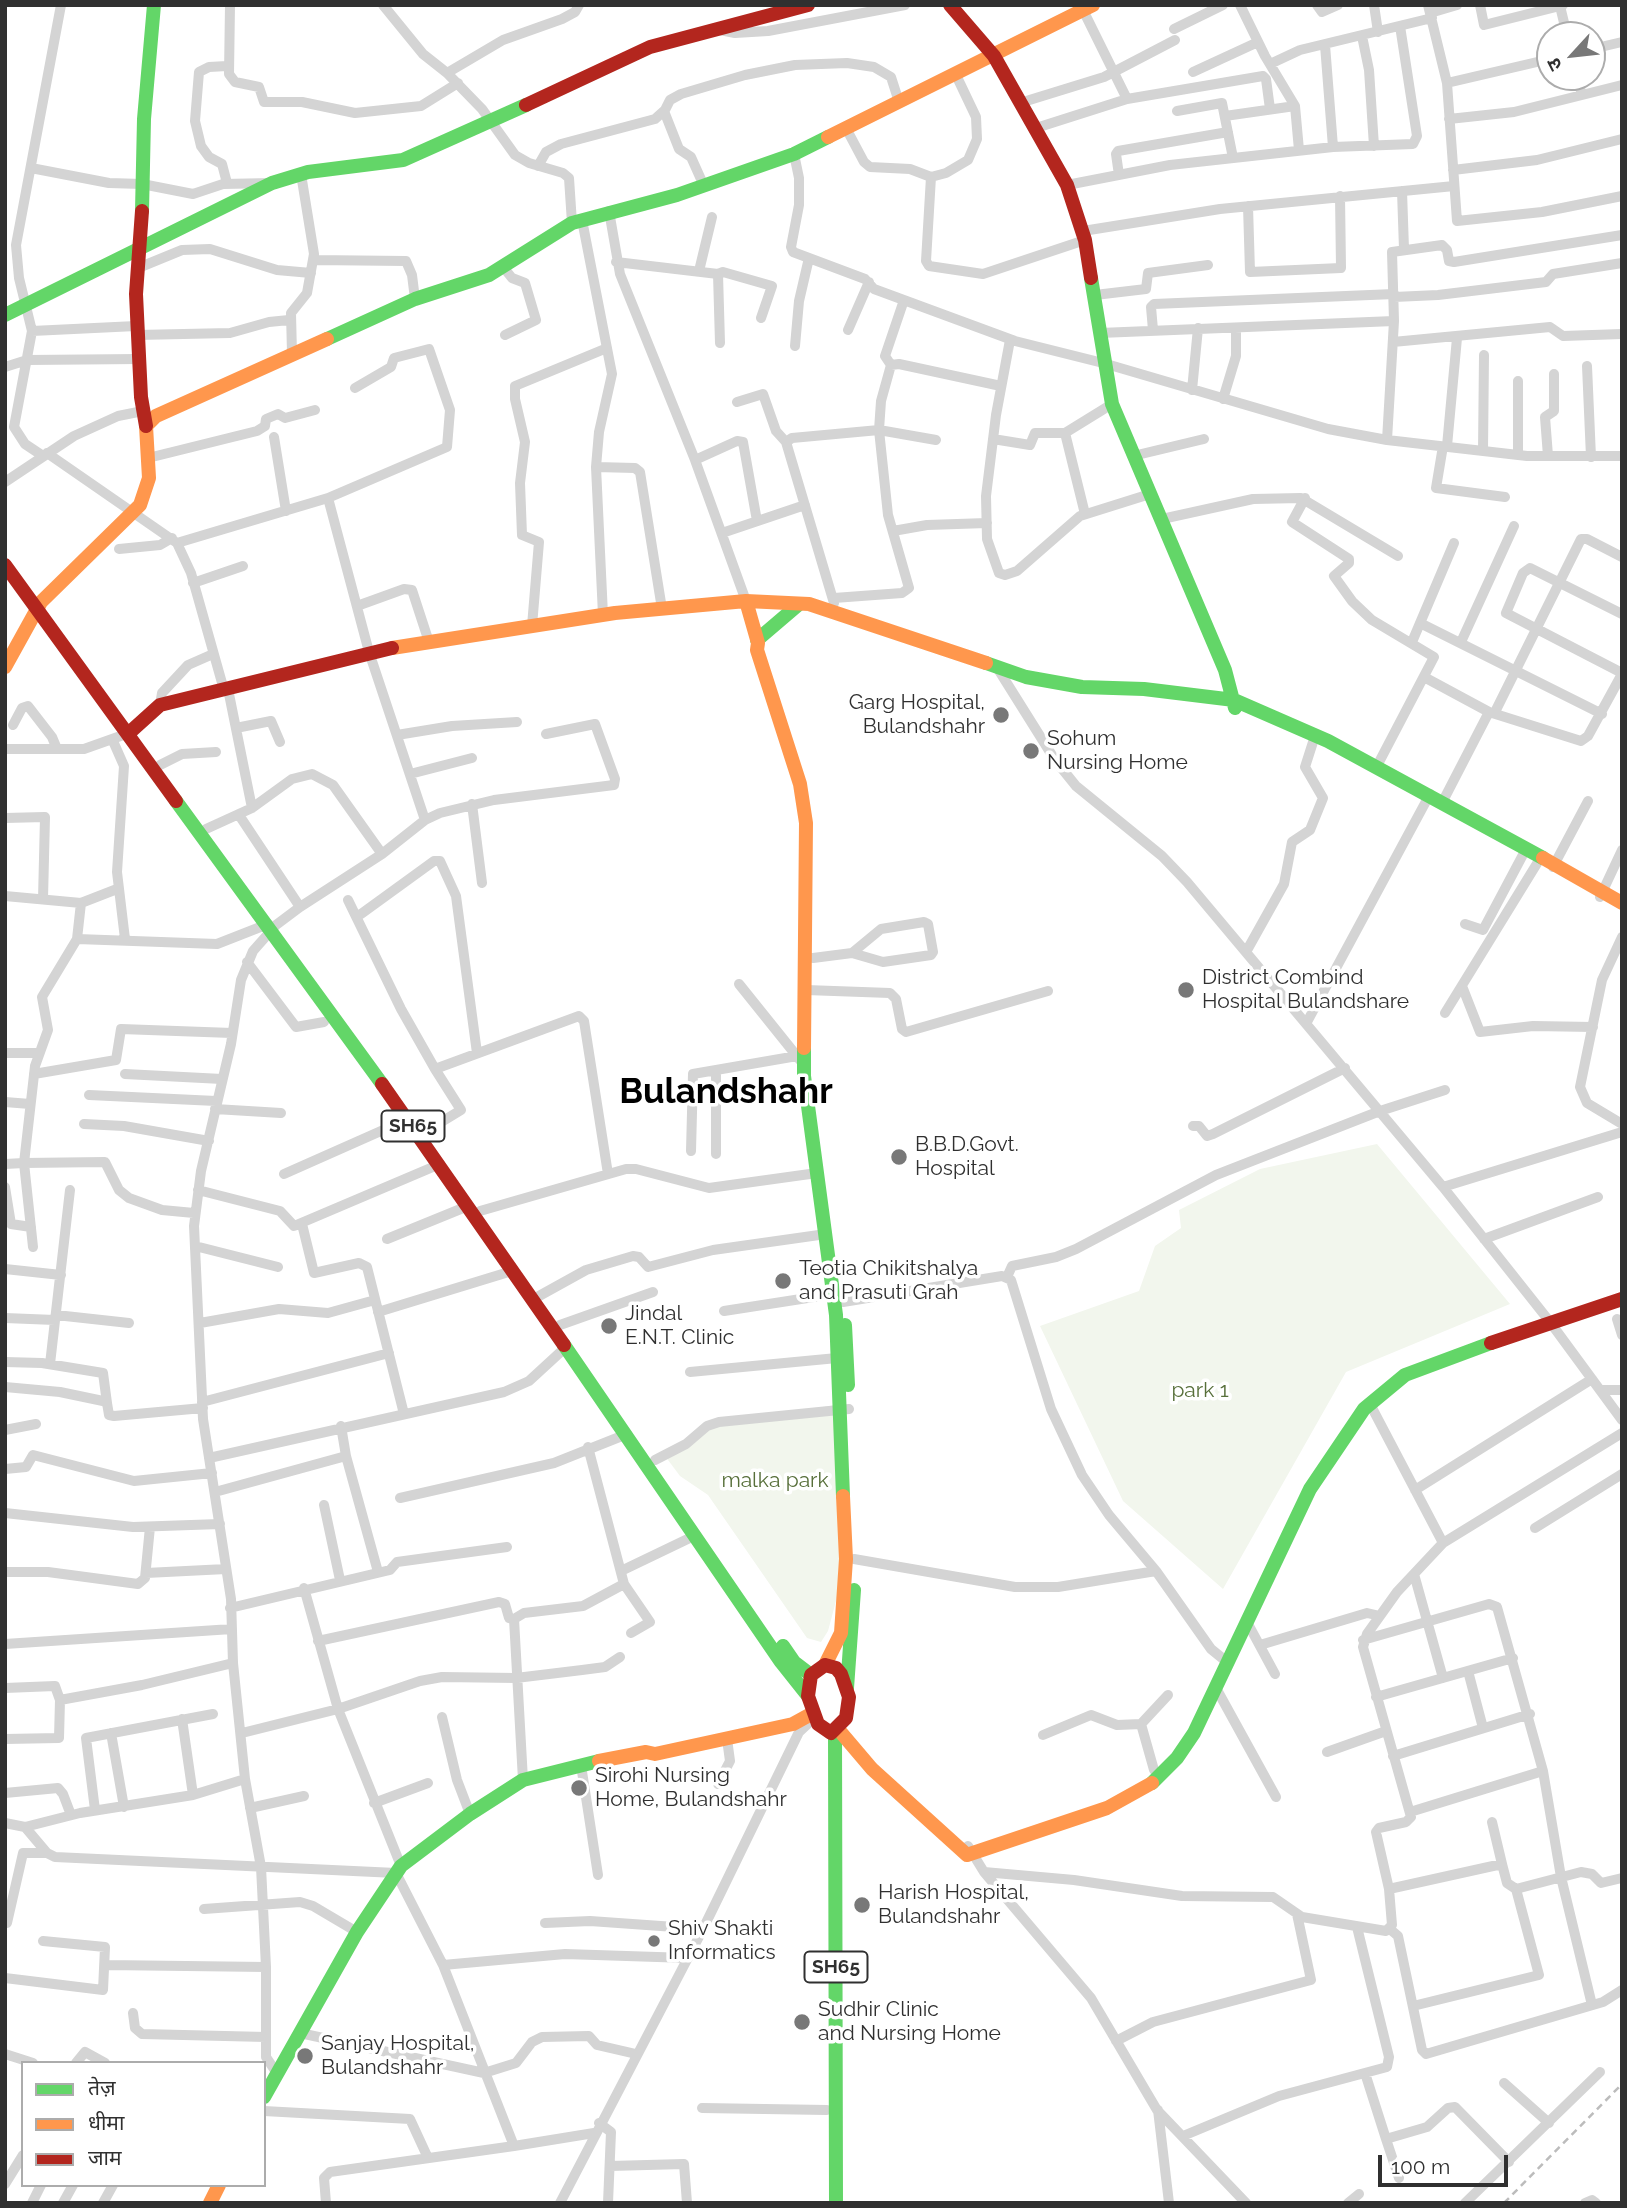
<!DOCTYPE html>
<meta charset="utf-8">
<style>
body{margin:0}
#map{position:relative;width:1627px;height:2208px;overflow:hidden;background:#fff;font-family:Raleway,"Noto Sans Devanagari",sans-serif}
canvas{display:block}
.frame{position:absolute;inset:0;border:7px solid #303030;pointer-events:none}
.legend{position:absolute;left:21px;top:2061px;width:245px;height:126px;box-sizing:border-box;background:#fff;border:2px solid #acacac;margin:0;padding:9px 12px;list-style:none;font-size:21px;color:#303030}
.legend li{display:flex;align-items:center;gap:14px;height:35px}
.legend b{width:35px;border:2px solid #acacac}
.north{position:absolute;left:1536px;top:21px;width:70px;height:70px;box-sizing:border-box;background:#fff;border:2px solid #acacac;border-radius:50%;rotate:243deg;font-size:19px;font-weight:700;line-height:28px;text-align:center;color:#303030}
.north::after{content:'';display:block;margin:auto;width:24px;height:32px;background:#787878;clip-path:polygon(50% 0,100% 100%,50% 72%,0 100%)}
.scale{position:absolute;left:1378px;top:2155px;width:130px;height:32px;box-sizing:border-box;border:4px solid #303030;border-top:0;padding-left:9px;font-size:21px;line-height:24px;white-space:nowrap;color:#303030;-webkit-text-stroke:5px #fff;paint-order:stroke}
</style>
<div id="map">
<canvas width="1627" height="2208"></canvas>
<div class="frame"></div>
<ul class="legend">
<li><b style="height:9px;background:#63d668"></b>तेज़</li>
<li><b style="height:9px;background:#ff974d"></b>धीमा</li>
<li><b style="height:9px;background:#b3261e"></b>जाम</li>
</ul>
<div class="north">उ</div>
<div class="scale">100 m</div>
</div>
<script>
const ctx = document.querySelector('canvas').getContext('2d');
ctx.lineJoin = 'round';
function fill(path, color) {
  ctx.fillStyle = color;
  ctx.fill(path, 'evenodd');
}
function poly(rows) {
  const path = new Path2D();
  for (const r of rows) {
    path.moveTo(r[0], r[1]);
    for (let i = 2; i < r.length; i += 2) path.lineTo(r[i], r[i + 1]);
  }
  return path;
}
function stroke(path, color, width, dash) {
  ctx.strokeStyle = color;
  ctx.lineWidth = width;
  ctx.lineCap = dash ? 'butt' : 'round';
  ctx.setLineDash(dash || []);
  ctx.stroke(path);
}
function write(font, color, halo, rows, align = 'center') {
  ctx.font = font + ' Raleway,sans-serif';
  ctx.lineWidth = 7;
  ctx.setLineDash([]);
  ctx.textBaseline = 'middle';
  ctx.strokeStyle = halo;
  ctx.fillStyle = color;
  for (const [text, x, y, turn = 0] of rows) {
    ctx.save();
    ctx.translate(x, y);
    ctx.rotate((+turn || 0) * Math.PI / 180);
    ctx.textAlign = isNaN(turn) ? turn : align;
    if (halo) ctx.strokeText(text, 0, 0);
    ctx.fillText(text, 0, 0);
    ctx.restore();
  }
}
fill(poly([
 [1377,1144,1510,1304,1346,1372,1223,1589,1123,1501,1040,1326,1139,1291,1155,1246,1181,1228,1179,1210,1260,1169],
 [836,1405,841,1582,828,1631,821,1642,807,1638,708,1495,680,1476,662,1452,728,1421]
]), '#f2f6ed');
stroke(poly([
 [230,5,229,74,235,82,259,87,264,102,302,102,355,113,421,106,458,83],
 [383,5,423,54,447,73,482,109,515,155,529,163,563,173,569,178,572,223],
 [1240,5,1265,56,1295,106,1299,150],
 [1317,5,1322,12,1338,5],
 [1374,5,1378,32],
 [1428,5,1447,83,1457,221,1542,212,1622,196],
 [1480,5,1484,25,1560,6],
 [1563,5,1560,6,1567,35],
 [1430,13,1457,5],
 [1174,29,1223,5],
 [720,30,735,33,768,31,905,5],
 [1362,36,1369,70,1374,146],
 [1325,45,1333,147],
 [1592,49,1622,42],
 [1270,64,1300,50,1432,18],
 [1193,72,1258,42],
 [447,73,503,40,562,19,575,12,579,5],
 [956,75,976,117,977,139,968,160,946,173,931,177,926,261,929,266,983,274,1085,240],
 [1447,83,1550,59],
 [1582,95,1622,85],
 [1127,99,1263,76,1266,79,1270,109],
 [1023,102,1104,77,1175,40],
 [664,111,679,149,691,157,704,186],
 [1177,111,1222,103,1233,158],
 [1225,116,1295,106],
 [1449,119,1514,112,1582,95,1577,77],
 [1036,128,1127,99,1083,10],
 [847,130,864,162,870,167,910,169,931,177],
 [794,154,799,178,799,205,791,247,793,252,865,279,874,289,1015,341,1103,363,1328,429,1387,440,1527,456,1622,456],
 [538,166,546,152,561,144,655,119,665,110,670,100,681,94,745,75,795,65,847,63,874,67,891,77,899,102],
 [31,168,109,183,142,184,193,194,223,184,272,183],
 [1453,170,1537,160,1622,139],
 [1119,175,1116,154,1118,151,1228,132],
 [227,183,222,164,209,157,201,146,195,121,199,72,209,67,227,66],
 [1067,185,1170,165,1333,147,1413,144,1417,136,1400,26],
 [1402,191,1404,249],
 [1248,206,1250,272,1341,268,1340,196],
 [609,211,620,274,695,460,746,601],
 [582,220,612,374,599,432,596,467,603,615],
 [1083,231,1220,209,1454,186],
 [313,260,406,261,412,275,415,299],
 [616,262,718,274,720,343],
 [138,268,182,250,210,249,277,270,311,273],
 [504,268,512,278,525,283,536,320,505,335],
 [699,271,712,217],
 [718,274,723,272,772,286,761,318],
 [1095,295,1146,289,1148,273,1208,265],
 [1394,297,1438,295,1546,282,1553,274,1622,263],
 [848,330,869,282],
 [1153,330,1151,307,1154,304,1394,294],
 [32,331,136,326],
 [1100,333,1394,321],
 [137,335,230,333,269,322,289,320],
 [1010,340,996,415,986,496,987,539,999,573,1005,575,1017,571,1080,516,1150,494],
 [1393,342,1550,327,1563,336,1622,334],
 [795,346,799,301,809,258],
 [292,354,291,313,307,293,314,254,301,174],
 [891,365,885,356,904,300],
 [1587,366,1591,457],
 [5,367,27,360,139,359],
 [1192,390,1198,328],
 [1223,399,1236,356,1236,328],
 [737,402,763,394,776,431,786,442],
 [1065,433,1085,514],
 [274,437,286,511],
 [993,439,1030,445,1035,433,1065,433,1112,404],
 [1387,440,1394,321,1392,252,1442,245,1447,250,1449,261,1454,262,1622,235],
 [1443,446,1436,488,1505,497],
 [1447,446,1457,338],
 [1483,451,1484,355],
 [47,453,177,543,191,573,224,690],
 [1518,455,1518,381],
 [43,456,25,444,14,427,32,331,19,278,16,245,61,5],
 [1133,456,1204,439],
 [1548,456,1545,417,1554,411,1554,374],
 [148,458,257,431,265,426,266,419,278,414,285,418,315,410],
 [695,460,737,441,743,442,757,521],
 [596,467,635,468,640,472,662,609],
 [5,482,74,436,118,416,143,411],
 [328,498,447,447,450,410,429,349,394,358,391,367,355,388],
 [1305,498,1292,522,1349,559,1349,563,1334,576,1352,601,1372,620,1434,657,1377,766],
 [1162,519,1253,499,1301,498,1398,556],
 [893,531,927,525,987,523],
 [722,533,805,505],
 [177,543,328,498,369,652,425,820],
 [119,549,160,545,172,538],
 [193,583,243,566],
 [834,598,902,593,909,588,888,515,879,430,881,401,891,365,899,364,1001,386],
 [834,603,786,442,792,438,879,430,936,440],
 [357,606,404,589,412,590,429,642],
 [1622,614,1530,568,1523,573,1506,613,1622,673],
 [1420,623,1602,714],
 [532,626,539,542,522,535,520,483,525,442,515,399,515,386,607,348],
 [1412,642,1454,543],
 [1461,642,1514,526],
 [998,669,1055,760,1076,786,1162,856,1187,882,1443,1187,1550,1322,1622,1420],
 [1424,677,1489,712],
 [228,689,252,808],
 [160,705,162,693,188,665,213,654],
 [1495,712,1581,539,1587,539,1622,557],
 [13,725,22,708,28,706,52,737,57,749],
 [236,728,271,721,280,742],
 [397,735,452,726,517,722],
 [113,741,124,766,117,872,125,939],
 [5,749,84,749,129,733],
 [160,765,182,754,216,752],
 [410,774,472,758],
 [1443,801,1489,712,1581,741,1588,736,1622,674],
 [472,804,482,883],
 [239,815,300,907],
 [5,818,45,817,43,899],
 [206,829,252,808,292,779,312,774,333,785,382,854],
 [1553,867,1588,801],
 [117,889,81,903,77,939,42,997,48,1030,35,1066,24,1163,105,1162,119,1190,129,1198,162,1210,194,1213],
 [5,896,81,903],
 [1600,897,1622,850],
 [348,900,401,1009,435,1069],
 [361,914,434,861,440,861,456,896,477,1053],
 [1465,924,1483,930,1526,849],
 [1622,937,1602,980,1580,1087,1587,1103,1622,1124],
 [77,939,217,944,268,924],
 [1246,952,1284,884,1292,842,1310,830,1323,798,1305,767,1313,742],
 [813,958,852,953,883,962,931,955,933,952,928,924,924,922,881,929,852,953],
 [247,962,296,1027,324,1022],
 [739,984,800,1060],
 [1462,986,1480,1032,1533,1026,1593,1027],
 [806,990,890,993,896,999,902,1029,906,1032,1048,991],
 [1445,1013,1541,857],
 [1307,1022,1430,794],
 [5,1053,39,1053],
 [34,1074,116,1060,121,1029,232,1033],
 [125,1074,222,1079],
 [89,1095,216,1101],
 [5,1102,30,1104],
 [215,1109,281,1113],
 [84,1124,124,1126,209,1141],
 [1193,1126,1199,1126,1207,1136,1213,1134,1345,1068],
 [420,1135,461,1110,435,1069,579,1016,584,1021,608,1174],
 [691,1151,693,1074,797,1056],
 [716,1154,716,1071],
 [5,1164,24,1163,33,1247],
 [284,1174,408,1119],
 [5,1187,11,1224,31,1227],
 [1443,1187,1622,1132],
 [198,1190,280,1211,294,1226,440,1164],
 [480,1211,626,1169,636,1169,709,1188,817,1173],
 [302,1224,314,1273,359,1263,367,1267,404,1414],
 [387,1239,468,1206],
 [1484,1239,1598,1197],
 [195,1246,278,1267],
 [5,1269,61,1275],
 [1007,1277,1012,1266,1056,1257,1076,1249,1216,1175,1380,1111,1445,1090],
 [539,1296,586,1270,633,1256,639,1257,648,1267,713,1250,826,1234],
 [843,1302,1002,1276,1011,1280,1051,1409,1082,1475,1109,1515,1156,1571,1211,1649,1227,1662],
 [724,1311,833,1294],
 [378,1312,512,1271],
 [56,1315,129,1323],
 [5,1318,55,1320],
 [1617,1319,1622,1335],
 [200,1323,279,1309,328,1313,375,1300],
 [560,1325,653,1292],
 [5,1362,42,1363,103,1373,107,1403],
 [50,1364,70,1190],
 [690,1372,837,1358],
 [5,1387,60,1392,103,1401,107,1403,109,1415,114,1416,203,1408],
 [1600,1390,1622,1390],
 [202,1402,389,1353],
 [1370,1404,1443,1543],
 [341,1426,346,1456,378,1572],
 [5,1430,36,1424],
 [1622,1433,1443,1543,1397,1592,1367,1634,1363,1647,1411,1817,1406,1822,1379,1828,1376,1832,1389,1889,1502,1864,1507,1883,1516,1889,1581,1872,1592,1874,1601,1883,1622,1878],
 [209,1458,504,1392,529,1381,566,1347],
 [655,1460,686,1444,707,1426,719,1422,849,1409],
 [5,1469,26,1467,33,1455,134,1481,212,1473],
 [1415,1490,1592,1379],
 [215,1492,346,1456],
 [400,1498,554,1463,627,1434],
 [324,1505,340,1580],
 [5,1513,133,1527,220,1524],
 [1535,1528,1622,1474],
 [854,1559,1015,1587,1058,1587,1156,1571],
 [621,1571,696,1535],
 [5,1572,48,1572,138,1584,145,1578,150,1527],
 [146,1573,226,1569],
 [1414,1574,1443,1678],
 [624,1584,650,1622,631,1633],
 [304,1588,338,1709,401,1866],
 [230,1608,390,1570,397,1562,507,1547],
 [1247,1622,1275,1674],
 [1363,1640,1489,1604,1497,1607,1543,1771,1561,1877,1592,2005],
 [318,1641,499,1602,505,1604,509,1618,514,1619],
 [5,1644,232,1629],
 [1260,1645,1367,1613,1380,1616],
 [1468,1671,1483,1728],
 [5,1688,55,1686,60,1700],
 [1216,1688,1276,1797],
 [1376,1697,1513,1658],
 [442,1717,457,1780,470,1814],
 [182,1719,193,1795],
 [1141,1724,1168,1695],
 [111,1733,124,1807],
 [242,1733,338,1709,420,1681,442,1677,516,1678,582,1670,605,1667,620,1657],
 [1043,1735,1091,1715,1117,1725,1141,1724,1154,1770],
 [5,1739,59,1738,60,1700,142,1685,233,1663],
 [1327,1752,1386,1731],
 [1393,1756,1530,1714],
 [581,1765,598,1875],
 [523,1780,514,1619,524,1613,583,1606,624,1584,588,1447],
 [718,1784,730,1761,727,1739],
 [5,1793,58,1788,63,1794,71,1815],
 [374,1803,428,1783],
 [250,1808,304,1796],
 [95,1810,86,1738,213,1714],
 [1410,1812,1543,1771],
 [1492,1822,1502,1864],
 [5,1823,25,1827,47,1853,55,1857,396,1873,443,1965,514,2146,594,2133],
 [25,1827,80,1813,193,1795,245,1779],
 [968,1846,984,1872,1091,1998,1157,2110,1246,2203],
 [984,1872,1074,1880,1182,1896,1273,1897,1302,1917,1386,1931,1392,1925,1389,1889],
 [204,1909,300,1902,313,1906,357,1932],
 [7,1923,23,1853,47,1853],
 [545,1923,590,1921,703,1929],
 [1391,1930,1398,1936,1422,2050,1426,2054,1603,2002,1622,1990],
 [106,1965,266,1967],
 [443,1965,565,1954,688,1958],
 [5,1978,103,1990,105,1947,43,1941],
 [1413,2006,1539,1975,1516,1889],
 [133,2013,135,2028,142,2034,266,2037],
 [300,2033,484,2073,516,2063,532,2042,542,2037,589,2036,597,2045,636,2054],
 [1116,2041,1153,2022,1311,1980,1297,1914],
 [5,2054,33,2063],
 [76,2063,85,2052,105,2063],
 [1365,2073,1386,2139,1427,2127,1448,2108,1455,2107,1509,2162],
 [278,2075,266,2057,266,1967,261,1867,245,1779,233,1663,231,1599,203,1419,194,1226,201,1171,231,1044,241,980,253,951,276,925,300,907,382,854,425,820,440,813,494,800,614,785,615,779,595,724,546,734],
 [1504,2083,1549,2123],
 [702,2108,827,2110],
 [1158,2110,1169,2203],
 [264,2111,410,2119,428,2158],
 [599,2123,611,2132,608,2203],
 [1183,2136,1279,2096,1387,2067,1389,2057,1357,1927],
 [1386,2139,1399,2178],
 [610,2166,684,2164,687,2203],
 [5,2184,23,2155],
 [32,2203,41,2185],
 [63,2203,73,2185],
 [103,2203,113,2185],
 [326,2203,324,2178,330,2172,514,2146],
 [560,2203,703,1929,799,1732,815,1717],
 [1348,2203,1359,2194],
 [1465,2203,1600,2072],
 [1585,2203,1592,2200,1596,2203]
]), '#d4d4d4', 10);
stroke(poly([
 [142,211,144,119,154,5],
 [1091,278,1112,404,1225,670,1235,708],
 [5,315,272,183,308,172,403,160,526,105],
 [327,339,415,299,489,275,572,223,677,195,794,154,828,137],
 [757,640,798,605],
 [986,663,1026,677,1082,687,1144,689,1234,700,1328,741,1543,858],
 [176,801,382,1084],
 [804,1048,804,1076,836,1315,843,1496],
 [845,1325,848,1385],
 [564,1345,781,1662,808,1696],
 [783,1646,794,1662,811,1675],
 [847,1688,854,1590],
 [835,1731,836,2203],
 [1152,1783,1177,1758,1194,1733,1310,1489,1364,1409,1405,1375,1491,1343],
 [264,2097,357,1932,401,1866,470,1814,523,1780,599,1761]
]), '#63d668', 14);
stroke(poly([
 [828,137,1093,5],
 [746,601,758,643,757,650,800,784,806,823,804,1048],
 [392,648,615,613,746,601,809,604,986,663],
 [5,667,41,602,140,505,149,478,146,426,156,416,327,339],
 [1543,858,1622,903],
 [825,1665,841,1633,846,1559,843,1496],
 [838,1729,872,1769,967,1855,1107,1808,1152,1783],
 [599,1761,646,1752,655,1754,793,1724,813,1713],
 [210,2203,219,2185]
]), '#ff974d', 14);
stroke(poly([
 [950,5,994,56,1067,185,1085,240,1091,278],
 [526,105,650,47,808,5],
 [142,211,136,294,141,397,146,426],
 [5,565,176,801],
 [129,733,160,705,392,648],
 [382,1084,564,1345],
 [1491,1343,1622,1299],
 [825,1665,836,1668,841,1674,849,1697,846,1718,831,1733,818,1724,808,1696,811,1675,825,1665]
]), '#b3261e', 14);
stroke(poly([
 [1504,2203,1622,2084]
]), '#bcbcbc', 2.5, [7, 5]);
for (const [x, y, r, color] of [
 [1001,715,9,"#787878"],
 [1031,751,9,"#787878"],
 [1186,990,9,"#787878"],
 [899,1157,9,"#787878"],
 [783,1281,9,"#787878"],
 [609,1326,9,"#787878"],
 [579,1788,9,"#787878"],
 [862,1905,9,"#787878"],
 [654,1941,7,"#787878"],
 [802,2022,9,"#787878"],
 [305,2056,9,"#787878"]
]) {
  const dot = new Path2D();
  dot.arc(x, y, r, 0, 2 * Math.PI);
  ctx.fillStyle = color;
  ctx.fill(dot);
  stroke(dot, '#fff', 2.5);
}
for (const [x, y, w] of [
 [413,1126,63],
 [836,1967,63]
]) {
  const box = new Path2D();
  box.roundRect(x - w / 2, y - 15.5, w, 31, 5);
  ctx.fillStyle = '#fff';
  ctx.fill(box);
  stroke(box, '#303030', 2);
}
write('bold 19px', '#303030', null, [
 ["SH65",413,1126],
 ["SH65",836,1967]
]);
write('21px', '#303030', '#fff', [
 ["Garg Hospital,",985,703,"right"],
 ["Bulandshahr",985,727,"right"],
 ["Sohum",1047,739],
 ["Nursing Home",1047,763],
 ["District Combind",1202,978],
 ["Hospital Bulandshare",1202,1002],
 ["B.B.D.Govt.",915,1145],
 ["Hospital",915,1169],
 ["Teotia Chikitshalya",799,1269],
 ["and Prasuti Grah",799,1293],
 ["Jindal",625,1314],
 ["E.N.T. Clinic",625,1338],
 ["Sirohi Nursing",595,1776],
 ["Home, Bulandshahr",595,1800],
 ["Harish Hospital,",878,1893],
 ["Bulandshahr",878,1917],
 ["Shiv Shakti",668,1929],
 ["Informatics",668,1953],
 ["Sudhir Clinic",818,2010],
 ["and Nursing Home",818,2034],
 ["Sanjay Hospital,",321,2044],
 ["Bulandshahr",321,2068]
], 'left');
write('21px', '#576f3a', '#fff', [
 ["park 1",1200,1391],
 ["malka park",775,1481]
]);
write('bold 35px', '#000', '#fff', [
 ["Bulandshahr",726,1092]
]);
</script>
